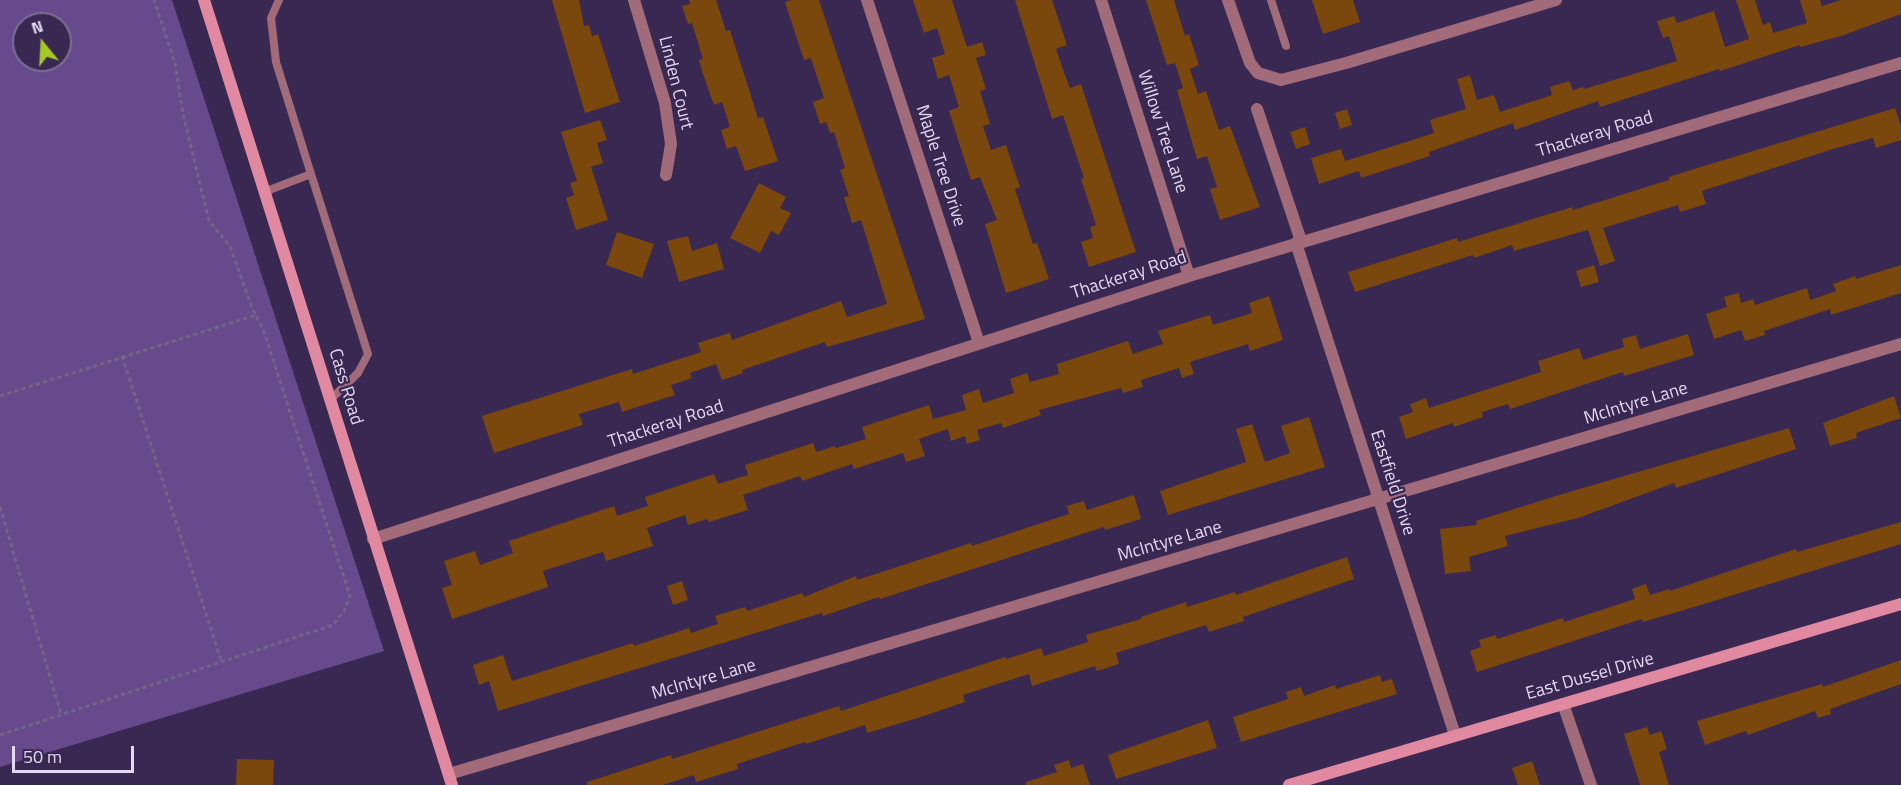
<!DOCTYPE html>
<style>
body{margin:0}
#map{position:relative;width:1901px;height:785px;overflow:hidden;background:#392851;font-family:"Titillium Web",sans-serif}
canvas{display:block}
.north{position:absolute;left:12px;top:12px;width:60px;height:60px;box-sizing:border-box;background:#392851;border:2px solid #7d6e91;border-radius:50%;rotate:342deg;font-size:16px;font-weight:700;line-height:24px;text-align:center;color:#e2d8f2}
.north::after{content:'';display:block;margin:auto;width:21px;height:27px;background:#a4c825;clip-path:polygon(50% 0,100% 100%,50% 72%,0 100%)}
.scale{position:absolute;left:12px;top:746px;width:122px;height:27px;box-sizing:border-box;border:3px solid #e2d8f2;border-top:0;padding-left:8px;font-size:18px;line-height:21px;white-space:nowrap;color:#e2d8f2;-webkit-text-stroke:4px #392851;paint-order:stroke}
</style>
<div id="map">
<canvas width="1901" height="785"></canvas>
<div class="north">N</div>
<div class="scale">50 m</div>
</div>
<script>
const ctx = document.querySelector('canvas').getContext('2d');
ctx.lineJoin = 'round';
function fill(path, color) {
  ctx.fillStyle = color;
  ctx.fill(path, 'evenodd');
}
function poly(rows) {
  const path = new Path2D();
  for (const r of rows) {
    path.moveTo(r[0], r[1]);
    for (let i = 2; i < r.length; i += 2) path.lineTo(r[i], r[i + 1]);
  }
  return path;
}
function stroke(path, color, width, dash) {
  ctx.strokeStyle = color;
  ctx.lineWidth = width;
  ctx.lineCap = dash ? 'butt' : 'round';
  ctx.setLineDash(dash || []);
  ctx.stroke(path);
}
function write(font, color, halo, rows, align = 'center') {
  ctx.font = font + ' "Titillium Web",sans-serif';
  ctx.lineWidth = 4.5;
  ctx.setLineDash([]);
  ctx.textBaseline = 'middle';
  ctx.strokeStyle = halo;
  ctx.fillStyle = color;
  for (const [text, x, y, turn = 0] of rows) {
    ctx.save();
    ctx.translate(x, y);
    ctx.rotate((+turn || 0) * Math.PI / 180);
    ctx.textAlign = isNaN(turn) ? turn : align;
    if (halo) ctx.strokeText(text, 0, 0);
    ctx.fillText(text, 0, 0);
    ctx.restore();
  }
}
fill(poly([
 [0,0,172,0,384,651,0,767],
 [24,24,60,24,60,60,24,60]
]), '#674a8c');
fill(poly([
 [552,0,579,0,584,26,589,25,592,36,598,34,620,102,585,113],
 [689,0,716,0,726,31,730,30,758,118,763,117,778,161,745,171,736,146,727,149,721,130,730,127,722,102,714,105,703,74,699,60,703,59,692,23,688,24,682,6,690,4],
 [792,0,819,0,925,319,827,347,825,342,742,370,743,373,722,380,716,364,690,373,692,378,671,385,675,395,622,412,619,402,579,414,583,425,494,453,482,416,632,369,633,374,701,352,698,343,730,333,732,340,841,301,847,317,887,304,861,220,852,223,844,197,849,196,840,170,845,168,834,132,830,133,826,122,820,124,813,102,824,98,811,58,804,60,785,2],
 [913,0,952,0,967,47,982,42,986,55,976,58,986,89,980,91,990,124,983,126,991,150,1006,145,1020,187,1015,189,1033,244,1037,243,1049,279,1006,293,985,224,997,220,980,177,971,180,949,111,959,107,949,75,938,79,932,58,945,54,937,28,924,33],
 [1015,0,1052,0,1067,45,1056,49,1065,75,1070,88,1081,84,1136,252,1089,267,1081,242,1093,238,1090,227,1096,225,1081,179,1084,178,1063,115,1052,119],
 [1146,0,1174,0,1185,36,1189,34,1199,65,1190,69,1198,94,1206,91,1219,130,1230,126,1260,207,1220,220,1210,189,1217,187,1207,156,1197,159,1177,90,1183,88,1175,63,1167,65],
 [1312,0,1353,0,1360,22,1323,34],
 [1736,0,1755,0,1763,25,1770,22,1773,33,1807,23,1800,0,1820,0,1822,6,1841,0,1901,0,1901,14,1841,36,1800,47,1800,45,1720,71,1719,69,1600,107,1598,101,1515,130,1513,123,1429,152,1430,156,1361,178,1359,171,1319,184,1311,158,1341,149,1345,161,1384,149,1434,133,1430,120,1466,109,1457,79,1470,75,1477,100,1494,95,1500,112,1552,95,1550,87,1569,81,1573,90,1583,87,1584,89,1677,61,1669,36,1663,38,1657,21,1674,16,1677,23,1714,11,1725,47,1749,39],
 [1895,108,1901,126,1901,140,1876,148,1873,138,1833,149,1702,191,1706,204,1680,212,1678,205,1603,228,1615,261,1600,266,1588,230,1514,251,1512,245,1474,258,1473,255,1355,292,1348,272,1457,238,1458,242,1572,207,1573,210,1669,180,1669,177,1694,169],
 [1347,109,1352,125,1340,129,1335,113],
 [600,120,607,140,597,143,603,163,591,167,608,220,576,230,566,198,574,195,570,183,577,181,561,132],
 [1305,127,1310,144,1296,149,1290,132],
 [759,183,786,197,780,208,791,213,779,235,771,231,760,253,730,238],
 [617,232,654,244,642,278,606,265],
 [688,236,692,251,717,243,724,269,679,282,667,241],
 [1594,265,1599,282,1581,287,1576,271],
 [1901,265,1901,293,1831,315,1830,309,1764,331,1765,335,1745,341,1741,330,1714,339,1706,314,1727,307,1724,297,1739,293,1741,303,1753,299,1755,305,1807,288,1810,300,1836,291,1833,284,1855,276,1856,279],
 [1269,296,1283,340,1250,351,1248,344,1190,362,1194,374,1182,378,1179,368,1141,380,1143,387,1123,393,1121,388,1039,410,1041,415,1003,428,1001,423,977,430,980,440,967,444,965,436,951,441,948,429,919,439,925,456,906,462,903,453,854,469,852,464,802,481,800,476,743,495,748,510,709,522,707,519,688,525,685,515,647,528,653,546,606,561,603,552,543,571,548,587,452,619,442,588,452,585,444,561,475,551,480,565,513,553,509,541,614,506,617,516,648,506,645,497,714,474,718,484,748,475,745,465,813,443,816,452,835,446,836,448,866,439,862,427,929,405,933,419,966,410,962,395,979,389,983,403,1014,393,1010,379,1027,373,1030,382,1059,374,1057,364,1128,341,1133,354,1163,344,1158,331,1210,315,1213,325,1252,313,1249,303],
 [1688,334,1694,355,1624,376,1623,372,1510,409,1508,404,1482,412,1483,417,1454,427,1453,423,1406,439,1399,417,1413,412,1410,404,1426,398,1429,408,1541,372,1538,361,1579,348,1583,360,1624,347,1622,339,1636,335,1640,349],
 [1894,396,1901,418,1856,433,1857,438,1830,446,1823,423],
 [1309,417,1325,467,1168,515,1160,491,1246,462,1236,429,1252,424,1265,462,1290,453,1281,426],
 [1789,428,1796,449,1676,488,1674,483,1578,518,1505,536,1508,546,1469,557,1471,571,1445,574,1440,529,1477,525,1476,521,1559,495],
 [1134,495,1141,519,1105,530,1104,527,880,599,879,597,823,616,822,613,498,711,489,681,479,685,473,665,503,655,512,681,633,643,634,646,689,628,691,633,718,624,715,616,745,607,747,611,802,593,804,597,856,576,857,580,971,543,972,546,1069,514,1067,506,1084,501,1087,510],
 [1901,522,1901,544,1684,610,1643,622,1642,619,1477,672,1470,651,1481,647,1479,640,1496,635,1497,639,1563,618,1564,622,1635,599,1632,589,1646,584,1650,595,1669,589,1670,591,1796,549,1797,552],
 [1347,557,1354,579,1243,617,1244,621,1209,632,1206,625,1116,653,1119,664,1097,671,1095,666,1032,686,1029,674,963,695,965,702,918,718,867,733,865,725,806,744,805,742,737,764,738,769,696,782,694,775,663,785,587,785,587,782,671,755,672,759,839,706,841,711,1005,657,1006,659,1041,648,1044,656,1088,642,1086,635,1141,619,1141,617,1186,602,1187,607,1235,592,1236,595],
 [682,581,688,600,673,605,667,586],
 [1901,660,1901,684,1830,709,1831,714,1818,718,1815,711,1748,735,1746,731,1705,745,1697,721,1822,684,1823,687],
 [1380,675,1382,682,1392,679,1397,694,1241,742,1233,717,1288,699,1286,692,1301,687,1304,696,1335,685,1336,689],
 [1208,720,1217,748,1116,779,1108,755],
 [1647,727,1650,735,1661,731,1667,749,1659,752,1669,785,1640,785,1624,734],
 [237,759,274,760,273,785,236,785],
 [1069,760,1071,768,1083,764,1090,785,1026,785,1026,782,1057,772,1054,765],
 [1532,761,1540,785,1518,785,1512,768]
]), '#7a470d');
stroke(poly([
 [122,356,221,660],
 [0,396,256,315],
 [0,507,61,714],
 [0,735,333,625,344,611,350,596,264,332,251,305,230,246,209,221,183,114,175,63,154,0]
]), '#726387', 3, [4.5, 3]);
stroke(poly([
 [279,0,271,18,276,62,311,174],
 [1271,0,1286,46],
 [264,192,311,174,368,354,358,373,331,399]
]), '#a16b79', 8);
stroke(poly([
 [634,0,665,103,671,144,666,175],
 [867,0,979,343],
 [1101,0,1189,276],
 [1228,0,1250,63,1258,73,1281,80,1346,63,1556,0],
 [1257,109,1301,241],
 [1296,243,1455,735],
 [373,539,1189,276,1901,63],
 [1563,704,1591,785],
 [449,774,1901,344]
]), '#a16b79', 12);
stroke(poly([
 [204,0,452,785],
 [1289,785,1901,604]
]), '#e089a1', 12);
write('18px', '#e2d8f2', '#392851', [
 ["Linden Court",675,83,76],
 ["Willow Tree Lane",1162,132,72],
 ["Thackeray Road",1595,135,-17],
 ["Maple Tree Drive",940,166,72],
 ["Thackeray Road",1129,276,-18],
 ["Cass Road",345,387,73],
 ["McIntyre Lane",1636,404,-17],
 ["Thackeray Road",666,425,-18],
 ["Eastfield Drive",1392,483,72],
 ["McIntyre Lane",1170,542,-16],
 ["East Dussel Drive",1590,677,-16],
 ["McIntyre Lane",704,680,-16]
]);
</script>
